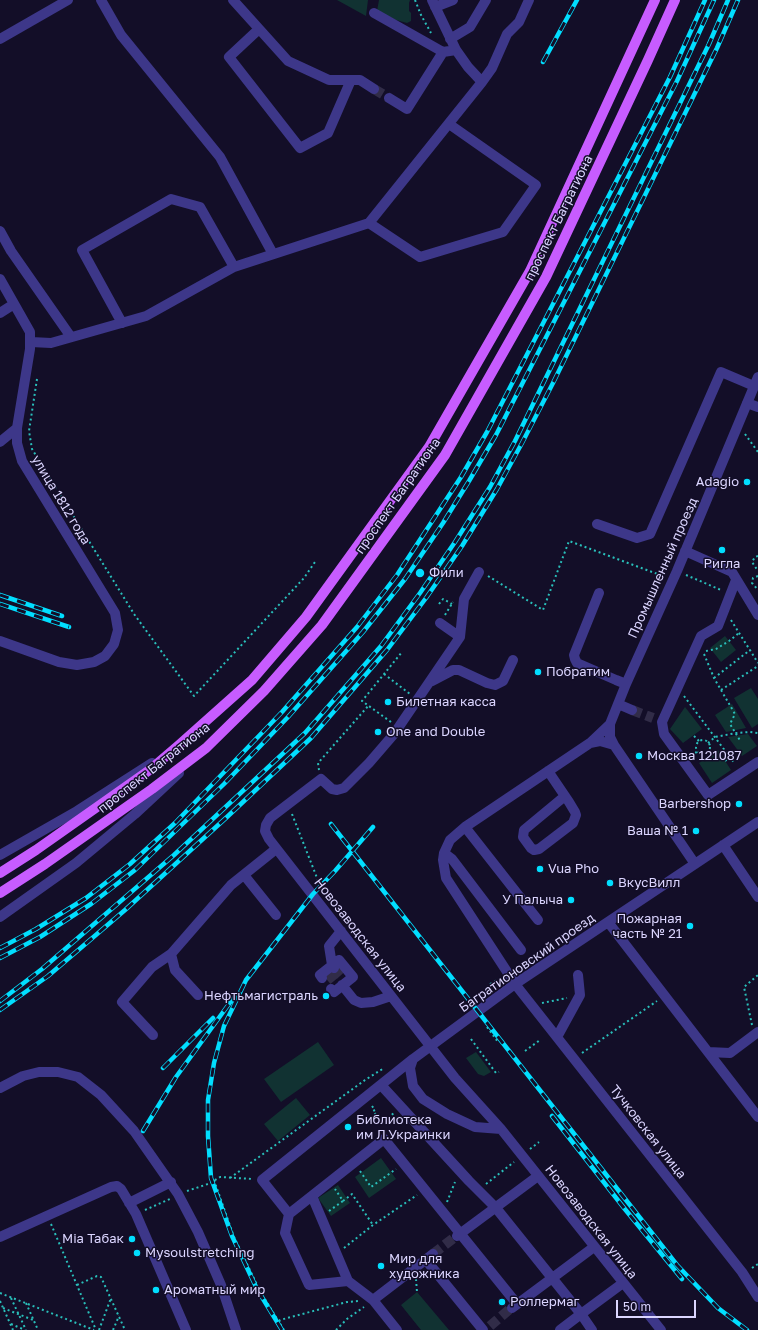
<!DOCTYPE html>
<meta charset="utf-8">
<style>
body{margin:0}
#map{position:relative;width:758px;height:1330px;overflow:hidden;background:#130e28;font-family:"Golos Text",sans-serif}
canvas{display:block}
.scale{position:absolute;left:616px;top:1300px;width:80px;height:18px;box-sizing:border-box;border:2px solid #dbd5ff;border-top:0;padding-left:5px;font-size:12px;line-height:14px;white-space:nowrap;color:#dbd5ff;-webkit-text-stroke:3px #130e28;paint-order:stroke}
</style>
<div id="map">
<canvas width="758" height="1330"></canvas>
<div class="scale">50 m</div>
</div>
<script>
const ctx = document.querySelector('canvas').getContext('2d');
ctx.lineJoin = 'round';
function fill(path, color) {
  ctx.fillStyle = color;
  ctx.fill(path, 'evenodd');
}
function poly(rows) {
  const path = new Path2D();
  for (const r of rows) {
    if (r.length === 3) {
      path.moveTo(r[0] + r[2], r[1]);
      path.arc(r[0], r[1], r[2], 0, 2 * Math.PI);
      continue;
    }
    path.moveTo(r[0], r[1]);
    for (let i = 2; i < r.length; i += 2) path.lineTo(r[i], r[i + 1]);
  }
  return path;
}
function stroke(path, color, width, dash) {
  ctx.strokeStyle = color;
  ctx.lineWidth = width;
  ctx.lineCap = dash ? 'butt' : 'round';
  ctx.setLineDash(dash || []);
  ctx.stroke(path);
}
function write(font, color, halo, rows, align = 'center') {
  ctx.font = font + ' "Golos Text",sans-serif';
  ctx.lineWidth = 3;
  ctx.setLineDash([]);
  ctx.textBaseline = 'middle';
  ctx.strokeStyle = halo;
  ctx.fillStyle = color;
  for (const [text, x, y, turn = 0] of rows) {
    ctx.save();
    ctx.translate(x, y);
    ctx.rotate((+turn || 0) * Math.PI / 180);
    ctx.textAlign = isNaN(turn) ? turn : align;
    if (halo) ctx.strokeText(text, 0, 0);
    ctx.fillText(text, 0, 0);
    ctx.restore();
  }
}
fill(poly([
 [337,0,368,0,366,16],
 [379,0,410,0,409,3,409,11,411,13,411,21,407,23,396,20,377,11],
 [725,636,736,650,721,662,710,648],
 [751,688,758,699,758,724,752,728,734,698],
 [732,704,746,728,726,732,715,715],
 [685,707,702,729,683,743,670,729],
 [748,734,757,746,742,756,728,737],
 [718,750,731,770,712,783,699,763],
 [318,1042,334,1065,281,1102,264,1079],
 [476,1052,491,1072,484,1076,478,1074,466,1058],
 [296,1098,310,1115,278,1141,264,1124],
 [381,1158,396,1179,369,1198,355,1177],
 [338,1185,350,1203,331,1216,318,1198],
 [417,1292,449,1330,421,1330,401,1305]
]), '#113232');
stroke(poly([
 [374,89,389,98],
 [632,710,653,718],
 [334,968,344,979],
 [328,973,337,984],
 [433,1254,455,1237],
 [490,1326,511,1308]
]), '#312c48', 10, [10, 5]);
stroke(poly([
 [415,0,421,15,431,33],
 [37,379,29,431,32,449,134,614,194,696,304,578,315,562],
 [745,434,758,452],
 [758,556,755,557,752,562,758,571],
 [686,575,721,590],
 [488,576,543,610,569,541,660,575,664,566],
 [758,576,753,578,752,583,758,590],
 [439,604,443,599,452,604],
 [445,615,453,602],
 [731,620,758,663],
 [706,651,716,649,729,641,739,633],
 [704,654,714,678,735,714,730,724,741,742],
 [384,674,410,694],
 [714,678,750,650],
 [721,690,758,666],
 [684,696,735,764],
 [391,722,362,701,402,652],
 [694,736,699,741],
 [703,747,7],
 [708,743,715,737,736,733,750,732,758,733],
 [706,752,708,756],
 [691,756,698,751],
 [725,761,730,758],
 [319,770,318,763,369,705],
 [292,814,319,883],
 [490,984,499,979],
 [542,1003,567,998],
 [752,1025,744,987,758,975],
 [487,1027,498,1042],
 [471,1039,496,1073,499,1072],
 [525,1051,540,1040],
 [582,1053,657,1001],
 [372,1106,375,1110,373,1111,382,1123,394,1113],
 [530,1149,539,1142],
 [360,1171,371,1187,396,1169],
 [230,1178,365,1080,384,1068],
 [214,1180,234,1237,260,1291,279,1322],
 [486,1184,514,1162],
 [187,1191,208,1184,220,1177,253,1179],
 [343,1201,352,1194,373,1225],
 [447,1202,455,1182],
 [145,1210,170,1199],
 [329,1211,343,1201,335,1189],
 [51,1224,96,1330],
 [344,1248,373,1225,417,1195],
 [752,1268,758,1264],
 [416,1279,417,1292],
 [77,1285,97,1276,101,1277,125,1330],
 [0,1293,94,1330],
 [11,1298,26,1330],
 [0,1301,13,1330],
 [26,1303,38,1330],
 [3,1308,33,1320],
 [11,1324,25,1330],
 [99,1330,111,1298],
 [113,1330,119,1316],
 [284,1330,279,1322,280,1320,347,1302,358,1301],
 [336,1330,347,1319,364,1307]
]), '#29bfba', 2, [2, 3]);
stroke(poly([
 [101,0,121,35,220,157,273,254],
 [233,0,288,61,329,80,360,80,374,89],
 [432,0,456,50,468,67,482,82],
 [435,7,453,0],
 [374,13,443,52,456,50],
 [259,29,229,57,300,148,328,133,351,80],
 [0,39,68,0],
 [450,39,470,27,486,0],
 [389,98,407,109,443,52],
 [369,223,420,257,503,232,536,185,449,124],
 [0,231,11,251,71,337],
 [0,279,30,332,30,349,17,428,17,443,22,461,115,613,118,630,114,644,105,656,94,662,77,665,59,662,0,641],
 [0,313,14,304],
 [122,323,82,250,171,199,200,207,234,267],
 [31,342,51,343,146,316,234,267,369,223,482,82,492,68,507,34,519,22,529,0],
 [747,403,758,407],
 [0,442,17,428],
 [597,524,637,538,650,534,721,372,754,386],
 [685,551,732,572,758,615],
 [736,580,718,626,701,636,662,722,664,734,708,795,758,762],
 [599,593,574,655,575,659,577,663,616,680,626,684],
 [440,623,460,637,394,734,369,763,344,788,337,790,332,789,321,779,270,818,266,825,265,831,269,839,455,1078,501,1129,661,1330],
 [460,637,464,599,479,572],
 [432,681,453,670,459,670,487,683,495,685,503,681,513,660],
 [618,704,632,710],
 [610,724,590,743,465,827,450,840,444,853,443,860,446,878,515,984,742,1272,758,1297],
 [590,743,600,741,614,745,695,864],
 [614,745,610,737,610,724,626,684,677,571,758,377],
 [548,771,569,802,575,812,576,815,573,823,539,849,534,850,531,848,523,837,524,830,565,796],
 [465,827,538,920],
 [723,845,758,897],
 [444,853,452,859,521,950],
 [0,855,77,811,152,763],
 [244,875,276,915],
 [0,917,76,863,135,814,179,773],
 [608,922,708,1052,730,1053,758,1032],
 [171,954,175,970,198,995],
 [334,968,332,965,329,946,341,931],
 [322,978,320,975,339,960,353,977,334,992,331,989],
 [342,985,354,1000,361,1003,373,1002,391,996],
 [153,1035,122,1002,152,967,171,954,231,885,276,849],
 [557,1037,580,995,578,975],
 [708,1052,758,1117],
 [381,1085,469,1181,496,1208,581,1314,623,1283],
 [0,1088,23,1076,39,1072,58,1072,78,1077,101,1095,134,1131,178,1194,198,1232,221,1285,236,1330],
 [501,1129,475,1127,447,1114,423,1099,413,1086,410,1068,413,1059,515,984,758,822],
 [312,1196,348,1281],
 [129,1203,171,1182],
 [289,1214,262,1180,413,1059],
 [457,1236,538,1176],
 [0,1237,111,1187,117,1186,121,1189,136,1214,186,1330],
 [426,1260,483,1330],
 [373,1300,433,1254],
 [512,1308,594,1247],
 [397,1330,373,1300,348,1281,309,1285,285,1233,289,1214,384,1139,517,1304],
 [560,1330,581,1314,592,1330]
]), '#3d3789', 10);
stroke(poly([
 [0,873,36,850,151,769,179,745,252,680,306,617,429,447,530,271,655,0],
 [0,893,45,864,152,789,206,748,264,691,322,625,445,455,546,277,648,60,675,0]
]), '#c75cff', 10);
const rail = poly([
 [543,62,577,0],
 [0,595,62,616],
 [0,604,69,627],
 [331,824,677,1265,718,1308,747,1330],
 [0,948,36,929,86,898,130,864,175,823,282,712,357,627,397,575,461,477,487,432,670,77,705,0],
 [0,958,40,937,91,904,135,870,224,784,288,717,363,632,405,579,443,523,469,481,496,435,677,81,714,0],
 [0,1001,42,969,174,855,305,733,381,646,420,593,455,542,490,487,515,441,709,44,728,0],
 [0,1010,48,976,125,910,227,817,311,738,387,650,426,598,462,546,497,489,522,443,553,383,717,48,738,0],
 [163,1068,213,1018],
 [552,1116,624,1208,682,1279],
 [143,1131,176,1077,234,997],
 [282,1330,257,1289,232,1236,211,1178,208,1136,208,1100,214,1063,224,1026,246,980,313,894,335,871,373,827]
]);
stroke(rail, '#01deff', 4.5);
stroke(rail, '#130e28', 3, [9]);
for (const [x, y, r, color] of [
 [747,482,4,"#01deff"],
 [722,550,4,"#01deff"],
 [420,573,5,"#01deff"],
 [538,672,4,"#01deff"],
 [388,702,4,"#01deff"],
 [378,732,4,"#01deff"],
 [639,756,4,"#01deff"],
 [739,804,4,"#01deff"],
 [696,831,4,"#01deff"],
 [540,869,4,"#01deff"],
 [610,883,4,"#01deff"],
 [571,900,4,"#01deff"],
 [690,926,4,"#01deff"],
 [326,996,4,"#01deff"],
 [348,1127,4,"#01deff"],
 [132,1239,4,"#01deff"],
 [137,1253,4,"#01deff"],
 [381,1266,4,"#01deff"],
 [156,1290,4,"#01deff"],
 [502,1302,4,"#01deff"]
]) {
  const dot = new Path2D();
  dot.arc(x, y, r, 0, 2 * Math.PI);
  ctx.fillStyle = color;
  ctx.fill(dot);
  stroke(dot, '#130e28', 1.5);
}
write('13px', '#dbd5ff', '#130e28', [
 ["проспект Багратиона",559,218,-64],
 ["проспект Багратиона",398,496,-55],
 ["улица 1812 года",61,500,59],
 ["Промышленный проезд",663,568,-66],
 ["проспект Багратиона",154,768,-38],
 ["Новозаводская улица",360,935,52],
 ["Багратионовский проезд",527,963,-35],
 ["Тучковская улица",648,1132,52],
 ["Новозаводская улица",591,1222,52]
]);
write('13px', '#dbd5ff', '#130e28', [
 ["Adagio",739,482,"right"],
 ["Ригла",722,564,"center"],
 ["Фили",429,573],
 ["Побратим",546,672],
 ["Билетная касса",396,702],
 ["One and Double",386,732],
 ["Москва 121087",647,756],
 ["Barbershop",731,804,"right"],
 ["Ваша № 1",688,831,"right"],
 ["Vua Pho",548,869],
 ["ВкусВилл",618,883],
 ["У Палыча",563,900,"right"],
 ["Пожарная",682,919,"right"],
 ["часть № 21",682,934,"right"],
 ["Нефтьмагистраль",318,996,"right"],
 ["Библиотека",356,1120],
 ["им Л.Украинки",356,1135],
 ["Mia Табак",124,1239,"right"],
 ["Mysoulstretching",145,1253],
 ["Мир для",389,1259],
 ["художника",389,1274],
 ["Ароматный мир",164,1290],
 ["Роллермаг",510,1302]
], 'left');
</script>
